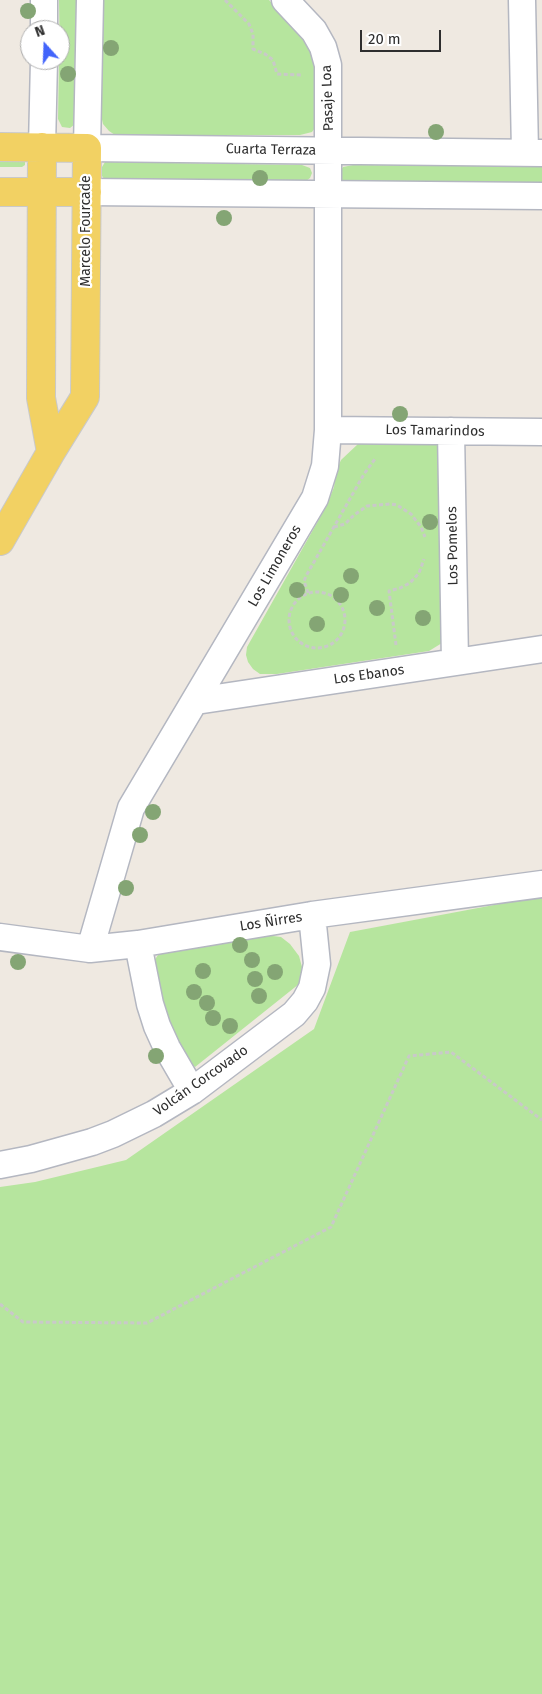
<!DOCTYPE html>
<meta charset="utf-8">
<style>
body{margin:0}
#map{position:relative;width:542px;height:1694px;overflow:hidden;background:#efe9e1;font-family:"Fira Sans",sans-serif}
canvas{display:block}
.north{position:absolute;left:20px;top:20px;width:50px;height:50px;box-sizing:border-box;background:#fff;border:1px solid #ababab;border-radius:50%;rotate:340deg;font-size:14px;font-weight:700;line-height:20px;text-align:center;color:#2e2e2e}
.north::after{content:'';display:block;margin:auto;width:18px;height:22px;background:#4264fb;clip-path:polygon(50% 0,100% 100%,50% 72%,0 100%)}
.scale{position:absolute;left:360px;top:30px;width:81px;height:22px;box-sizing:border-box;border:2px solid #2e2e2e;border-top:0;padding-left:6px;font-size:15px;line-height:18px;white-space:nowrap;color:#2e2e2e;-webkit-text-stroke:4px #fff;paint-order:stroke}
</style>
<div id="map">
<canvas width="542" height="1694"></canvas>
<div class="north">N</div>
<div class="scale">20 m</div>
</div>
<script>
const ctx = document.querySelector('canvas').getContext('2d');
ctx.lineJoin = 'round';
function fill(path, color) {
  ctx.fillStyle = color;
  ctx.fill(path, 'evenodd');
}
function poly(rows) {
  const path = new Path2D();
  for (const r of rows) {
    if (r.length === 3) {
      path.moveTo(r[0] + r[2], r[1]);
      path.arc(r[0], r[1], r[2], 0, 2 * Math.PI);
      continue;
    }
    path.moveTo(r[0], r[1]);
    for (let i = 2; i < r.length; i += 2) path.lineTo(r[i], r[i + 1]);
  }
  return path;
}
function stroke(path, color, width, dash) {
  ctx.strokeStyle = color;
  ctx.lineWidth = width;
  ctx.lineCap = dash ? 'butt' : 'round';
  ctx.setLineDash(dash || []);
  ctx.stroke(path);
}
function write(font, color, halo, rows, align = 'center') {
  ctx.font = font + ' "Fira Sans",sans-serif';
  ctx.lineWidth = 4.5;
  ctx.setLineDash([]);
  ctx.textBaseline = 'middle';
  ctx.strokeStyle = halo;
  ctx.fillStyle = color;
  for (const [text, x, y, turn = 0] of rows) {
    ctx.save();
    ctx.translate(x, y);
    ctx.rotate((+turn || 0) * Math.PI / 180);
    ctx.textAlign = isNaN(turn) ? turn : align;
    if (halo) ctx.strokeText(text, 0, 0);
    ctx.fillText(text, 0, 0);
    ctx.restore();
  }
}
fill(poly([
 [59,0,77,0,75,124,70,128,62,127,58,119,59,60,60,60],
 [100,0,269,0,307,41,317,66,320,121,312,132,300,135,115,135,109,131,103,124,101,115],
 [0,162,25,162,25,165,22,167,0,167],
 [105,162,302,165,310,168,312,173,310,178,306,181,105,180,102,176,102,167],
 [353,165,542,166,542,183,347,182,341,180,340,172,343,167],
 [439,437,442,643,429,651,277,674,260,674,253,669,248,662,246,655,247,647,327,505,334,487,336,471,341,460,358,444,370,439],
 [542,896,542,1694,0,1694,0,1187,35,1182,126,1160,314,1029,350,932],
 [265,935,281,937,290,944,299,956,302,967,299,984,195,1067,185,1059,166,1022,154,961,160,952]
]), '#b6e59e');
const minor = poly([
 [90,0,87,148,542,153],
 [522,0,525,152],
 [44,30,44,0],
 [42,147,44,60],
 [87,192,542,196],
 [328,430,542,432],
 [451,431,455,662],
 [196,701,542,649],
 [0,937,90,949,138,944,312,915,542,884],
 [138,944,150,1004,157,1026,167,1048,192,1091],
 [90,949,131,808,315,498,325,466,328,430,328,65,323,47,314,31,285,0],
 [0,1165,31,1159,92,1142,113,1134,154,1114,192,1091,294,1014,305,1001,312,988,317,964,312,915]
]);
const major = poly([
 [0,147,87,148,85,397,51,452,0,541],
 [42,147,41,398,51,452],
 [0,192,87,192]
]);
stroke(minor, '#b4b7c1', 29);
stroke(major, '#c9c9c9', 30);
stroke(poly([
 [225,0,249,24,253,34,253,49,265,54,273,60,277,74,301,75],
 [334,527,345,524,354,515,367,506,390,504,397,505,411,514,421,527,425,537],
 [317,620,28],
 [308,593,304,581,306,576,364,474,375,459],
 [396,645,389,591,400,588,410,583,419,573,424,559],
 [0,1304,23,1322,147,1323,331,1227,409,1056,451,1052,542,1120]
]), '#c9c9c9', 3, [4, 2.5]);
stroke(minor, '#fff', 26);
stroke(major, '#f2d163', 28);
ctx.fillStyle = '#84a574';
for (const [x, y] of [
 [28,11],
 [111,48],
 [68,74],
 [436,132],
 [260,178],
 [224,218],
 [400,414],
 [430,522],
 [351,576],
 [297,590],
 [341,595],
 [377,608],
 [423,618],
 [317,624],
 [153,812],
 [140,835],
 [126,888],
 [240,945],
 [252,960],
 [18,962],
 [203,971],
 [275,972],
 [255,979],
 [194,992],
 [259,996],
 [207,1003],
 [213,1018],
 [230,1026],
 [156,1056]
]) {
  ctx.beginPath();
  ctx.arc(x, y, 8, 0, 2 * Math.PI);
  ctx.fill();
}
write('14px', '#2e2e2e', '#fff', [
 ["Pasaje Loa",328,98,-92],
 ["Cuarta Terraza",271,150,1],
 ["Marcelo Fourcade",86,231,-90],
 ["Los Tamarindos",435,431,1],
 ["Los Pomelos",453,546,-91],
 ["Los Limoneros",275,566,-60],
 ["Los Ebanos",369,675,-8],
 ["Los Ñirres",271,922,-9],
 ["Volcán Corcovado",201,1081,-35]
]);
</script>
